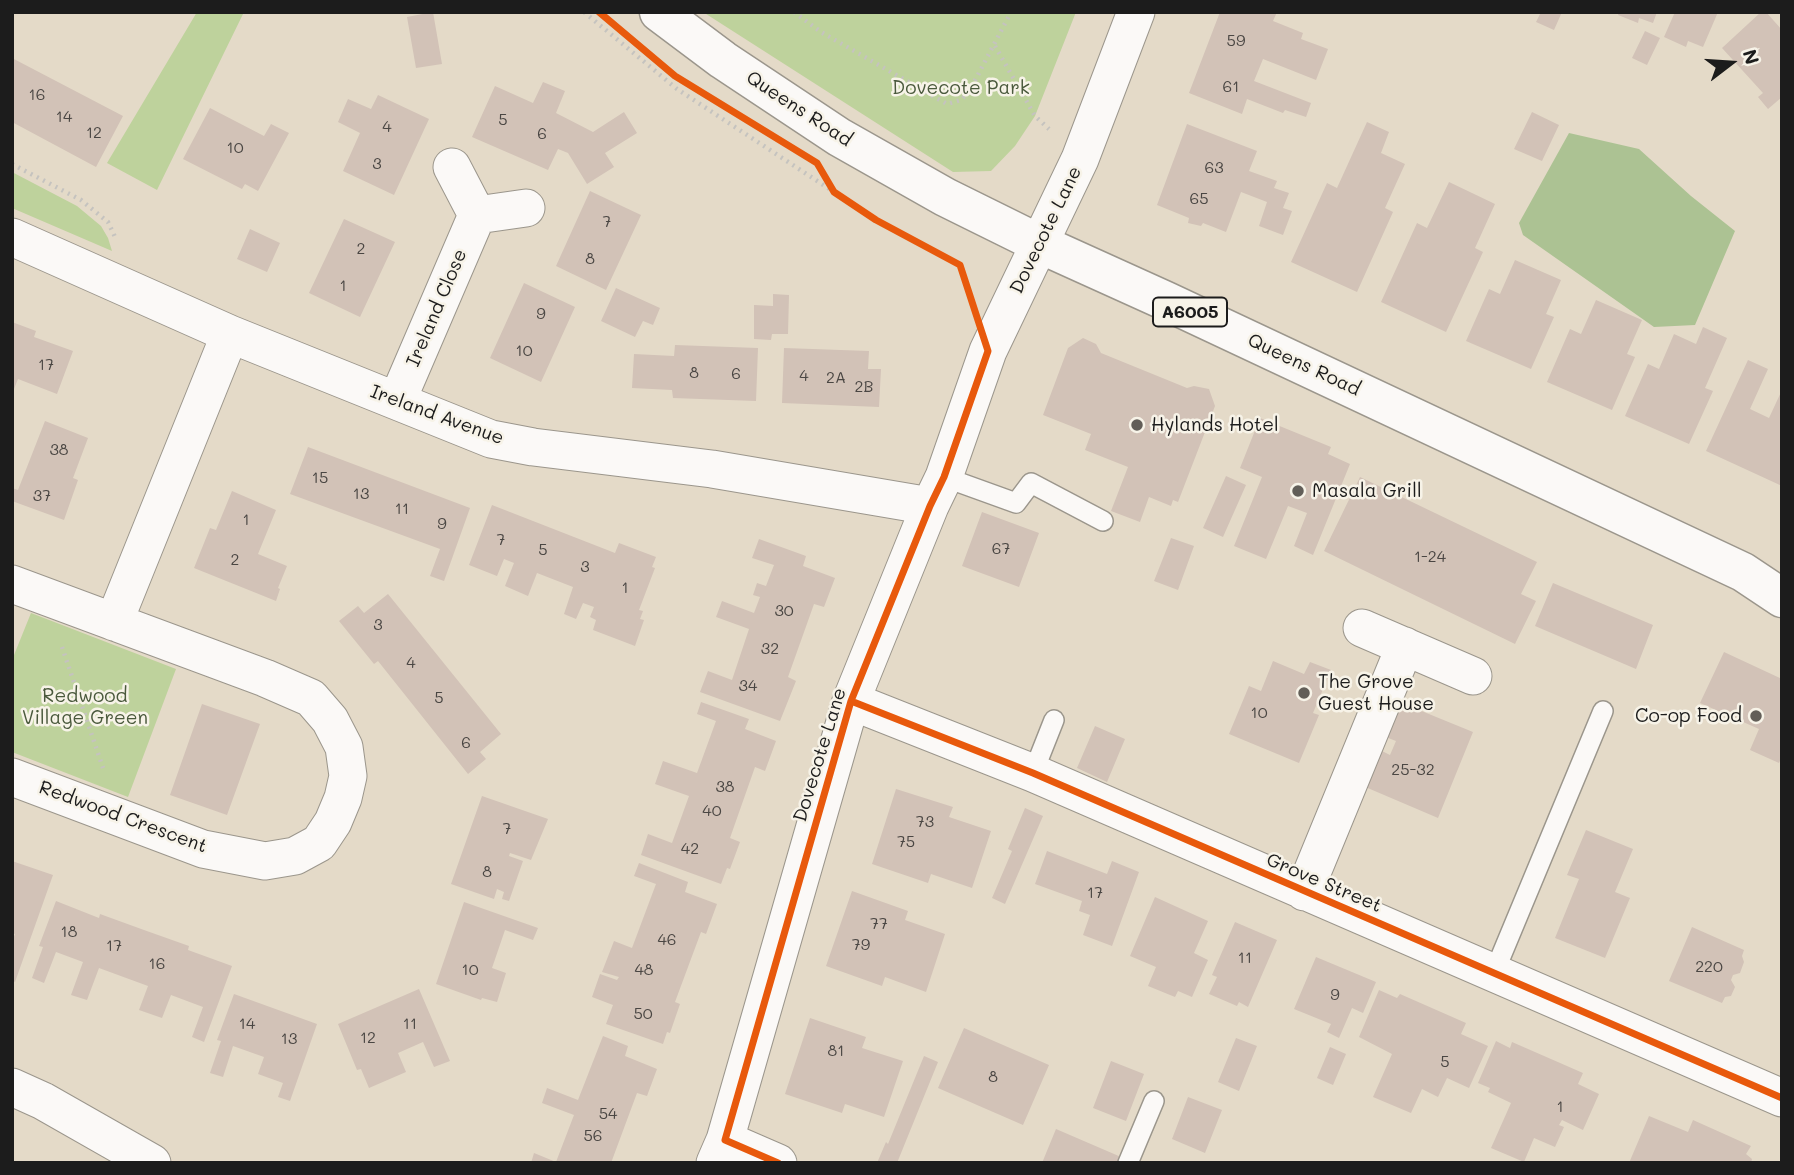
<!DOCTYPE html>
<style>
body{margin:0}
#map{position:relative;width:1794px;height:1175px;overflow:hidden;background:#e4dac8;font-family:Mali,sans-serif}
canvas{display:block}
.frame{position:absolute;inset:0;border:14px solid #1c1c1c;pointer-events:none}
.north{position:absolute;left:1696px;top:28px;width:70px;height:70px;-webkit-text-stroke:5px #f7f3e8;paint-order:stroke;rotate:73deg;font-size:19px;font-weight:700;line-height:28px;text-align:center;color:#1c1c1c}
.north::after{content:'';display:block;margin:auto;width:24px;height:32px;background:#1c1c1c;clip-path:polygon(50% 0,100% 100%,50% 72%,0 100%)}
</style>
<div id="map">
<canvas width="1794" height="1175"></canvas>
<div class="frame"></div>
<div class="north">N</div>
</div>
<script>
const ctx = document.querySelector('canvas').getContext('2d');
ctx.lineJoin = 'round';
function fill(path, color) {
  ctx.fillStyle = color;
  ctx.fill(path, 'evenodd');
}
function poly(rows) {
  const path = new Path2D();
  for (const r of rows) {
    path.moveTo(r[0], r[1]);
    for (let i = 2; i < r.length; i += 2) path.lineTo(r[i], r[i + 1]);
  }
  return path;
}
function stroke(path, color, width, dash) {
  ctx.strokeStyle = color;
  ctx.lineWidth = width;
  ctx.lineCap = dash ? 'butt' : 'round';
  ctx.setLineDash(dash || []);
  ctx.stroke(path);
}
function write(font, color, halo, rows, align = 'center') {
  ctx.font = font + ' Mali,sans-serif';
  ctx.lineWidth = 5;
  ctx.setLineDash([]);
  ctx.textBaseline = 'middle';
  ctx.strokeStyle = halo;
  ctx.fillStyle = color;
  for (const [text, x, y, turn = 0] of rows) {
    ctx.save();
    ctx.translate(x, y);
    ctx.rotate((+turn || 0) * Math.PI / 180);
    ctx.textAlign = isNaN(turn) ? turn : align;
    if (halo) ctx.strokeText(text, 0, 0);
    ctx.fillText(text, 0, 0);
    ctx.restore();
  }
}
fill(poly([
 [197,12,244,12,157,190,107,163],
 [703,12,1076,12,1035,116,1015,146,991,171,953,172],
 [12,172,77,206,101,226,108,238,112,251,12,208],
 [31,613,176,669,128,797,12,752,12,660]
]), '#bed29c');
fill(poly([
 [1569,133,1639,149,1691,196,1735,231,1695,325,1654,327,1523,235,1519,223]
]), '#acc293');
fill(poly([
 [433,12,442,64,416,68,407,17],
 [1220,12,1277,12,1273,21,1303,33,1301,39,1328,49,1316,80,1263,59,1254,81,1311,103,1306,117,1285,110,1283,113,1247,99,1242,114,1189,93],
 [1541,12,1562,12,1554,30,1536,22],
 [1619,12,1657,12,1653,23,1639,18,1638,23,1618,15],
 [1675,12,1718,12,1703,47,1688,41,1686,47,1664,37],
 [1761,12,1766,12,1782,30,1782,97,1768,109,1758,97,1763,93,1722,48],
 [1645,31,1660,38,1647,65,1632,58],
 [12,58,123,116,96,167,12,122],
 [543,82,565,91,556,113,593,132,624,112,637,133,605,153,614,167,587,184,568,153,558,149,548,170,472,137,495,86,533,103],
 [378,95,429,119,394,195,343,171,360,133,338,122,348,99,371,109],
 [210,108,264,136,271,124,289,133,258,191,245,184,242,189,183,159],
 [1532,112,1559,125,1542,161,1514,149],
 [1367,122,1389,132,1381,153,1405,164,1385,208,1393,212,1357,292,1291,262,1327,183,1337,188],
 [1187,124,1257,151,1249,171,1277,181,1274,188,1289,193,1283,208,1292,211,1283,235,1259,226,1267,202,1241,192,1226,232,1203,223,1201,226,1188,223,1189,218,1157,205],
 [1449,182,1495,204,1475,248,1483,252,1446,332,1381,302,1417,223,1427,228],
 [590,191,641,215,606,290,556,266],
 [344,219,395,242,360,317,309,293],
 [250,229,280,243,267,272,237,259],
 [1515,260,1561,280,1546,314,1554,317,1531,369,1466,341,1489,289,1500,294],
 [524,283,575,307,541,382,490,358],
 [616,288,660,308,653,325,643,321,635,337,601,321],
 [773,294,789,295,788,334,772,334,771,340,754,339,754,305,773,306],
 [1596,300,1642,320,1627,354,1635,357,1612,410,1547,382,1570,329,1581,334],
 [12,322,36,331,34,337,73,351,57,394,18,379,12,394],
 [1703,327,1727,338,1705,388,1713,391,1689,444,1625,416,1648,364,1659,369,1674,334,1696,344],
 [1083,338,1096,344,1101,353,1187,388,1194,386,1209,389,1215,406,1178,502,1173,500,1171,506,1149,497,1140,522,1111,511,1128,467,1085,450,1091,434,1043,415,1068,348],
 [675,345,758,348,756,401,673,398,672,390,632,388,634,354,674,356],
 [784,348,869,351,868,369,881,369,879,407,782,403],
 [1748,360,1768,369,1750,409,1769,418,1782,390,1782,486,1706,451],
 [1260,418,1331,447,1328,454,1350,464,1313,555,1294,546,1307,513,1288,506,1266,559,1234,546,1262,477,1240,468],
 [45,421,88,438,73,478,78,480,64,520,12,501,12,488,18,490],
 [308,447,470,508,444,581,430,576,440,549,290,494],
 [1226,476,1246,485,1223,537,1203,528],
 [1360,477,1537,562,1521,594,1536,601,1515,644,1324,551],
 [232,491,276,510,258,554,287,566,278,588,280,589,276,601,194,568,210,528,216,530],
 [492,505,615,553,619,543,656,557,652,567,655,568,639,610,643,611,640,619,644,620,635,646,593,630,596,620,590,617,594,607,583,603,576,619,564,614,573,587,537,573,528,596,505,586,514,563,504,559,497,576,469,565],
 [982,512,1039,533,1019,587,962,566],
 [1171,538,1194,546,1178,590,1154,581],
 [759,539,806,556,803,566,835,578,824,607,814,604,788,677,796,681,780,721,700,692,708,671,732,680,749,629,716,617,722,601,754,613,760,597,753,595,757,583,766,586,774,565,752,558],
 [1553,583,1653,625,1636,669,1535,626],
 [388,594,501,734,480,752,486,759,468,774,378,661,374,664,339,621,358,606,364,613],
 [1724,652,1782,679,1782,756,1779,763,1750,750,1759,729,1700,703],
 [1273,661,1304,674,1310,662,1331,670,1313,713,1319,715,1299,763,1229,734,1249,686,1261,691],
 [1397,701,1473,732,1438,818,1363,786,1378,749,1390,755,1396,741,1383,736],
 [701,702,749,719,745,729,776,741,765,771,755,767,730,838,740,842,730,869,727,868,721,884,641,855,648,834,672,843,689,796,655,784,663,761,697,773,716,721,697,714],
 [202,704,260,724,227,815,170,795],
 [1095,726,1125,739,1107,782,1077,768],
 [896,789,953,807,949,817,991,831,972,888,931,874,928,883,872,864],
 [482,796,548,819,531,860,510,853,509,856,523,861,509,901,502,899,504,892,497,889,494,899,451,884],
 [1025,808,1043,816,1005,904,992,898,1012,851,1008,849],
 [1586,830,1633,849,1615,892,1630,898,1605,958,1555,938,1579,879,1567,875],
 [1047,851,1107,874,1112,861,1139,872,1112,946,1083,935,1090,915,1079,911,1082,901,1035,884],
 [12,861,53,875,15,982,12,980,12,942,15,934,12,933],
 [639,863,688,882,685,892,717,904,706,934,701,932,675,1002,680,1004,670,1033,667,1032,663,1044,606,1024,613,1005,592,997,600,974,617,980,619,977,602,972,614,941,632,948,656,884,634,876],
 [852,891,908,911,905,920,945,934,926,992,885,977,882,986,826,966],
 [1155,897,1208,921,1194,953,1208,960,1192,997,1178,991,1175,997,1148,986,1156,967,1130,956],
 [56,901,99,918,100,914,144,930,189,946,188,950,232,966,204,1042,192,1037,203,1007,171,995,162,1018,139,1010,148,986,99,968,87,1000,71,995,83,962,56,952,44,983,32,978,43,947,39,946],
 [464,902,538,928,533,940,505,930,492,968,506,973,497,1002,482,998,481,1000,436,984],
 [1235,922,1277,940,1248,1007,1239,1002,1237,1006,1209,994,1217,977,1212,975],
 [1692,927,1744,950,1742,956,1744,962,1740,973,1733,975,1731,980,1735,987,1731,996,1725,997,1722,1003,1669,981],
 [1316,957,1376,982,1363,1013,1352,1008,1339,1038,1327,1032,1331,1024,1294,1009],
 [419,989,450,1061,434,1067,423,1042,398,1053,406,1072,369,1088,361,1069,357,1070,338,1024],
 [1379,990,1397,998,1400,994,1466,1023,1461,1034,1488,1046,1469,1088,1447,1078,1438,1097,1422,1089,1411,1113,1373,1097,1392,1054,1359,1037],
 [234,994,317,1024,290,1101,278,1097,283,1083,258,1074,264,1057,233,1046,223,1077,210,1073,221,1041,217,1040],
 [810,1018,866,1037,862,1048,903,1061,884,1117,845,1104,842,1113,785,1094],
 [964,1028,1049,1065,1023,1125,938,1088],
 [603,1036,628,1046,625,1056,657,1069,647,1096,637,1093,611,1163,531,1163,534,1153,556,1162,574,1115,542,1103,547,1088,578,1100],
 [1236,1038,1257,1046,1239,1091,1218,1082],
 [1496,1041,1510,1048,1512,1042,1583,1073,1578,1084,1599,1094,1583,1130,1562,1120,1559,1125,1564,1127,1555,1147,1534,1138,1524,1162,1491,1148,1511,1103,1488,1092,1490,1088,1478,1083],
 [1330,1047,1346,1054,1333,1085,1317,1078],
 [924,1056,938,1062,897,1163,877,1163,886,1142,888,1144],
 [1111,1061,1144,1074,1126,1121,1093,1108],
 [1188,1097,1222,1110,1205,1153,1172,1139],
 [1649,1116,1688,1132,1693,1120,1751,1146,1746,1154,1752,1159,1751,1163,1629,1163],
 [1056,1129,1121,1157,1119,1163,1042,1163]
]), '#d2c2b7');
const lane = poly([
 [944,477,1016,503,1031,483,1103,521],
 [1033,773,1054,720],
 [1494,973,1603,711],
 [1128,1163,1154,1101]
]);
const street = poly([
 [452,167,477,215,526,208],
 [12,237,230,334,491,439,533,447,712,469,930,506],
 [397,401,477,215],
 [12,584,265,678,311,698,330,720,344,747,348,776,343,798,333,822,319,843,295,856,265,861,203,849,12,777],
 [114,622,230,334],
 [1362,628,1473,676],
 [851,701,1033,773,1782,1098],
 [1304,892,1405,646],
 [12,1087,43,1101,152,1163],
 [725,1140,778,1163],
 [715,1163,725,1140,851,701,930,506,944,477,988,351,1080,159,1136,12]
]);
const primary = poly([
 [659,12,723,60,839,137,945,197,1040,244,1166,301,1743,572,1782,598]
]);
stroke(lane, '#9b968c', 22);
stroke(street, '#9b968c', 39);
stroke(primary, '#9b968c', 41);
stroke(poly([
 [584,12,677,89,834,192],
 [794,12,821,32,947,104,961,100,970,90,1011,12],
 [995,46,1035,116,1049,129],
 [12,164,81,200,108,222,115,237],
 [62,647,103,768]
]), '#c5c3bf', 4.5, [2, 5]);
stroke(lane, '#fbf9f7', 19);
stroke(street, '#fbf9f7', 37);
stroke(primary, '#fbf9f7', 38);
stroke(poly([
 [599,12,675,76,817,163,834,192,876,220,960,265,988,351,944,477,930,506,851,701,725,1140,778,1163],
 [851,701,1033,773,1782,1098]
]), '#e8590c', 7);
for (const [x, y, r, color] of [
 [1137,425,7,"#625e58"],
 [1298,491,7,"#625e58"],
 [1304,693,7,"#625e58"],
 [1756,716,7,"#625e58"]
]) {
  const dot = new Path2D();
  dot.arc(x, y, r, 0, 2 * Math.PI);
  ctx.fillStyle = color;
  ctx.fill(dot);
  stroke(dot, '#f7f3e8', 2.5);
}
write('16px', '#4a4643', null, [
 ["59",1236,41],
 ["61",1231,87],
 ["16",37,95],
 ["14",64,117],
 ["5",503,120],
 ["4",387,127],
 ["12",94,133],
 ["6",542,134],
 ["10",235,148],
 ["3",377,164],
 ["63",1214,168],
 ["65",1199,199],
 ["7",607,222],
 ["2",361,249],
 ["8",590,259],
 ["1",343,286],
 ["9",541,314],
 ["10",524,351],
 ["17",46,365],
 ["8",694,373],
 ["6",736,374],
 ["4",804,376],
 ["2A",836,378],
 ["2B",864,387],
 ["38",59,450],
 ["15",320,478],
 ["13",361,494],
 ["37",42,496],
 ["11",402,509],
 ["1",246,520],
 ["9",442,524],
 ["7",501,540],
 ["67",1001,549],
 ["5",543,550],
 ["1-24",1430,557],
 ["2",235,560],
 ["3",585,567],
 ["1",625,588],
 ["30",784,611],
 ["3",378,625],
 ["32",770,649],
 ["4",411,663],
 ["34",748,686],
 ["5",439,698],
 ["10",1259,713],
 ["6",466,743],
 ["25-32",1413,770],
 ["38",725,787],
 ["40",712,811],
 ["73",925,822],
 ["7",507,829],
 ["75",906,842],
 ["42",690,849],
 ["8",487,872],
 ["17",1095,893],
 ["77",879,924],
 ["18",69,932],
 ["46",667,940],
 ["79",861,945],
 ["17",114,946],
 ["11",1245,958],
 ["16",157,964],
 ["220",1709,967],
 ["10",470,970],
 ["48",644,970],
 ["9",1335,995],
 ["50",643,1014],
 ["14",247,1024],
 ["11",410,1024],
 ["12",368,1038],
 ["13",289,1039],
 ["81",836,1051],
 ["5",1445,1062],
 ["8",993,1077],
 ["1",1560,1107],
 ["54",608,1114],
 ["56",593,1136]
]);
for (const [x, y, w] of [
 [1190,312,74]
]) {
  const box = new Path2D();
  box.roundRect(x - w / 2, y - 14.5, w, 29, 5);
  ctx.fillStyle = '#f7f3e8';
  ctx.fill(box);
  stroke(box, '#1c1c1c', 2);
}
write('bold 18px', '#1c1c1c', null, [
 ["A6005",1190,312]
]);
write('19px', '#4a593c', '#f7f3e8', [
 ["Dovecote Park",961,88],
 ["Redwood",85,696],
 ["Village Green",85,718]
]);
write('19px', '#1c1c1c', '#f7f3e8', [
 ["Queens Road",799,109,33],
 ["Dovecote Lane",1046,230,-64],
 ["Ireland Close",437,308,-67],
 ["Queens Road",1304,365,25],
 ["Ireland Avenue",437,415,20],
 ["Dovecote Lane",820,755,-73],
 ["Redwood Crescent",123,817,20],
 ["Grove Street",1324,883,23]
]);
write('19px', '#1c1c1c', '#f7f3e8', [
 ["Hylands Hotel",1151,425],
 ["Masala Grill",1312,491],
 ["The Grove",1318,682],
 ["Guest House",1318,704],
 ["Co-op Food",1742,716,"right"]
], 'left');
</script>
